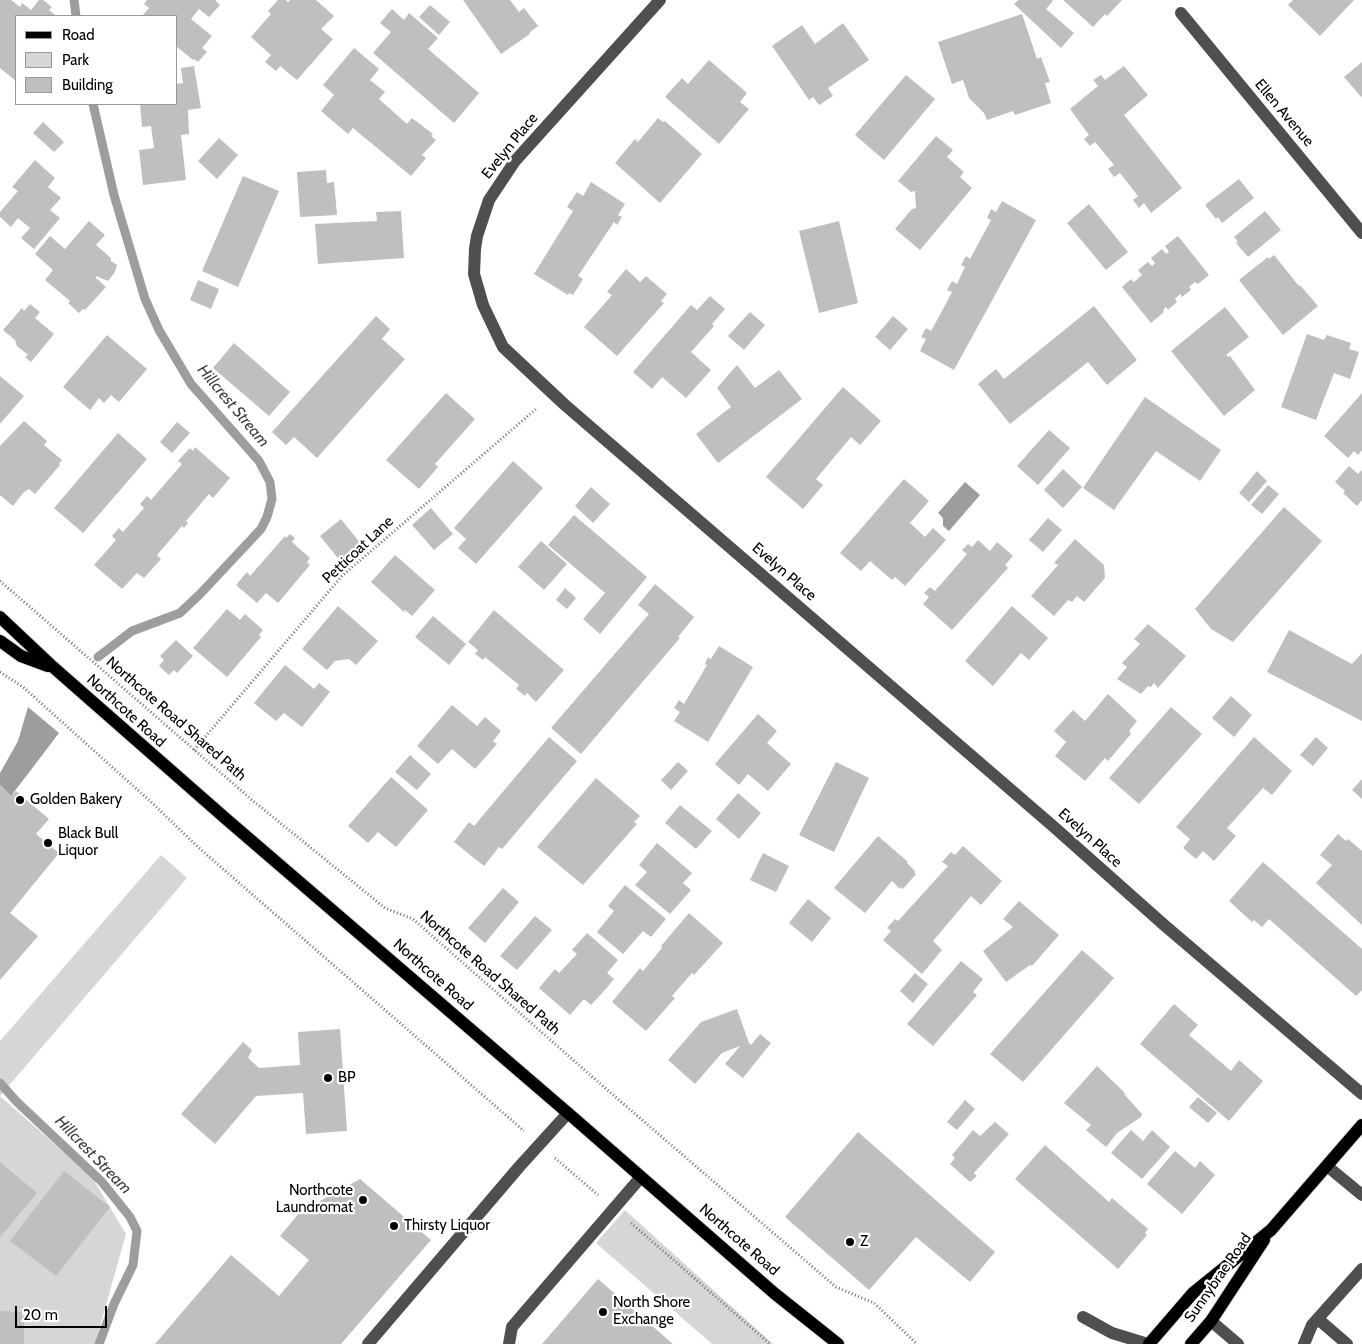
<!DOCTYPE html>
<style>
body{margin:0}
#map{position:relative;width:1362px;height:1344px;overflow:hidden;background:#fff;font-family:Cabin,sans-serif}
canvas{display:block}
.legend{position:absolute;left:15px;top:15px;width:162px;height:90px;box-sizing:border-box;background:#fff;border:1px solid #999;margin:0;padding:6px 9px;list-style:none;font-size:15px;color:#000}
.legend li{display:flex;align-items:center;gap:10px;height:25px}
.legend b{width:25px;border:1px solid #999}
.scale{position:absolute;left:15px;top:1306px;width:92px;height:22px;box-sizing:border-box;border:2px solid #000;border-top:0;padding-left:6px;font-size:15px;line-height:18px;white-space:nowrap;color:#000;-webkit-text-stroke:4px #fff;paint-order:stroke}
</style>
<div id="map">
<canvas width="1362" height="1344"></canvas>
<ul class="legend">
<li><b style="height:6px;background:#000"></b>Road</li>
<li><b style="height:14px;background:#d6d6d6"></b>Park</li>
<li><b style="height:14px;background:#bfbfbf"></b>Building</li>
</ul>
<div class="scale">20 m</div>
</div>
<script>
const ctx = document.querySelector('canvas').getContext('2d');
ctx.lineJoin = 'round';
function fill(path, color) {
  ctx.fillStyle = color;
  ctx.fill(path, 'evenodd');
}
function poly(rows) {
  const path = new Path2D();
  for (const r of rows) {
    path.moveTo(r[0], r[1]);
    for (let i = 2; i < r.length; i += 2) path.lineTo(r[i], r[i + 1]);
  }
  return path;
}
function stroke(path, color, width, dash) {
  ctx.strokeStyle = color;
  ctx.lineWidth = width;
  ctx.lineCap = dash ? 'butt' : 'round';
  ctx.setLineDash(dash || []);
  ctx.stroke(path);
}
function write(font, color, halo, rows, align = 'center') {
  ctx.font = font + ' Cabin,sans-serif';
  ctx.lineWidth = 4.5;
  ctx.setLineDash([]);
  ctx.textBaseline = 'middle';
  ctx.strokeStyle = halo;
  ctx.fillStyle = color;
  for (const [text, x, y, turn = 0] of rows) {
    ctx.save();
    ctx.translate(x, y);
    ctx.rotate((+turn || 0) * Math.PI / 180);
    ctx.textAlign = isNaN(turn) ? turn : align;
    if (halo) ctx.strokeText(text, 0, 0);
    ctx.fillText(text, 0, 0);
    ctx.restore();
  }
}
fill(poly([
 [161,855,187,878,0,1096,92,1177,126,1234,95,1344,0,1344,0,1041],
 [625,1210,773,1344,712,1344,596,1243]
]), '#d6d6d6');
fill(poly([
 [965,482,980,495,949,531,943,526,943,518,938,513],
 [28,707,59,733,11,796,0,785,0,773,18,741]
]), '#9d9d9d');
stroke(poly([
 [74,0,76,16],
 [93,104,114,195,145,299,159,330,191,384,259,461,270,482,272,499,267,517,261,529,201,593,180,613,132,631,98,657],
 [0,1083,17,1102,102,1182,130,1217,137,1231,133,1265,114,1304,99,1344]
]), '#9d9d9d', 9);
fill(poly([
 [0,0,11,0,20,7,22,3,31,10,39,0,43,0,52,7,49,10,55,15,16,16,16,81,0,68],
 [147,0,215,0,220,5,209,17,199,9,191,19,212,36,202,48,207,52,198,62,194,59,193,60,176,46,176,16,142,16,149,8,144,4],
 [278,0,286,0,288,2,290,0,316,0,334,16,321,29,333,39,297,80,280,66,276,71,265,62,271,55,251,37,271,14,268,11],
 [463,0,510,0,519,12,524,8,538,26,529,33,530,34,501,54],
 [1018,0,1052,0,1053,1,1046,9,1074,33,1061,48,1014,4],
 [1063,0,1122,0,1107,16,1105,14,1093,27],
 [1293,0,1354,0,1320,36,1288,5],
 [430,5,450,22,439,35,419,17],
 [392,9,404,20,409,13,438,38,428,49,479,93,454,123,373,53,391,32,380,23],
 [1022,14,1037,59,1041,57,1050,82,1045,83,1051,103,1015,115,1013,111,987,120,984,113,969,98,963,80,952,84,938,42],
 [843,23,869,60,828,88,833,96,819,105,813,97,809,100,772,46,802,25,815,44],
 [354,48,379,69,370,80,385,92,379,99,407,124,412,118,433,134,431,136,436,140,422,155,426,158,411,176,353,128,348,134,321,111,334,95,323,85],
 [709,60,747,93,740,102,749,109,719,144,665,97,682,78,688,84],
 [1362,62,1362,98,1344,77],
 [194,66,201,108,188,110,189,134,181,135,186,180,143,185,139,150,154,148,151,126,142,127,140,104,176,104,176,84,183,83,181,68],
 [1124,66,1148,95,1124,115,1182,188,1151,213,1144,203,1139,208,1133,200,1138,196,1120,173,1114,177,1108,169,1114,165,1095,142,1090,146,1084,139,1089,135,1070,109,1098,86,1093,80,1101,75,1105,80],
 [906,75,935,99,884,160,855,135],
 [658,118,663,122,665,121,702,154,660,203,615,163,635,139,638,142],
 [43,122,64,142,54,152,33,133],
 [936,136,953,150,947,157,964,172,960,177,972,188,920,250,895,229,912,209,916,208,915,191,911,192,898,181],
 [219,138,238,155,217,179,198,161],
 [35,160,55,178,48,187,61,198,50,210,60,218,34,249,21,238,30,228,18,218,11,227,0,217,0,212,18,191,12,187],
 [326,170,327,183,334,182,337,215,300,217,297,172],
 [243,176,279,191,238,287,202,271],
 [1239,179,1254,198,1222,223,1218,217,1216,219,1205,205],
 [591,182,625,204,618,215,622,217,617,225,614,222,578,276,583,279,573,295,569,293,568,295,534,274,573,211,567,207,577,192,583,196],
 [1002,201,1036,220,954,370,920,351,926,339,921,337,926,328,931,331,942,311,952,292,947,290,952,281,957,284,965,267,961,265,966,256,970,259,991,220,987,218,991,209,996,212],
 [1089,204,1128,252,1106,270,1067,223],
 [401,211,404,258,318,264,315,224,377,221,376,212],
 [1265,211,1281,230,1248,257,1236,243,1238,242,1234,237],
 [89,221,105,235,96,245,111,258,111,261,117,265,115,272,108,281,96,276,96,278,106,287,85,310,83,309,79,313,68,303,70,301,45,280,53,270,35,254,50,236,65,249],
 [839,221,858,303,819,313,799,231],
 [1178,236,1209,275,1198,284,1195,282,1189,287,1191,290,1182,297,1180,294,1175,299,1177,302,1168,310,1166,307,1163,310,1164,312,1151,323,1122,287,1131,279,1134,282,1142,275,1138,270,1148,262,1152,266,1155,263,1151,258,1162,249,1166,254,1169,252,1165,246],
 [1274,255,1299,286,1300,285,1318,306,1283,335,1239,280,1268,257,1269,259],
 [626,269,640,282,646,276,667,294,661,301,664,303,617,356,584,327,612,295,607,292],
 [198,280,219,289,211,309,190,300],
 [710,296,725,309,712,324,714,326,691,352,711,370,686,398,662,377,652,389,633,372,691,305,697,310],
 [30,304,40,312,35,318,54,334,31,362,25,357,28,355,17,346,15,340,3,330,22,308,24,311],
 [1094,306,1137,360,1107,385,1088,362,1010,424,978,384,996,369,1004,379],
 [1225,307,1249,337,1226,355,1228,357,1230,356,1255,390,1224,416,1171,351],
 [750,312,765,325,744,350,728,336],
 [376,316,390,329,382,339,405,359,317,458,294,437,286,445,272,432],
 [893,316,908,329,890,350,875,337],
 [1307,334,1324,340,1327,335,1351,343,1349,349,1359,352,1350,379,1334,373,1316,420,1281,407],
 [107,335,147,369,119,402,111,395,104,403,99,398,90,410,63,387],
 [234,343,290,392,269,416,213,368],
 [737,365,755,388,779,370,802,399,718,463,696,434,731,407,717,388],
 [0,376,24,396,0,424],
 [843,387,881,421,860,445,851,437,816,479,823,485,803,509,766,477],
 [446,393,475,419,435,464,438,467,419,489,386,460],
 [1362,393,1362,450,1358,455,1354,451,1348,458,1324,436],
 [1145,397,1221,450,1200,481,1156,451,1114,510,1083,488],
 [24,421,47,441,44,445,62,460,59,464,60,465,35,494,29,489,23,493,13,506,0,495,0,446],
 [177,422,190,433,172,453,160,442],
 [1049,430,1070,448,1038,485,1017,466],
 [118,433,147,459,83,533,54,508],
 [195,447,230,478,213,498,209,494,186,521,188,523,184,528,182,526,157,555,161,559,144,578,137,573,122,589,94,565,116,540,112,536,119,528,123,532,144,508,140,504,147,496,151,500,182,464,178,461,190,448,193,451],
 [513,461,543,488,476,564,458,548,466,539,454,528],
 [1349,466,1358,474,1362,470,1362,500,1357,506,1343,493,1345,491,1335,482],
 [1063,469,1082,487,1063,508,1044,490],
 [1257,471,1267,481,1249,502,1239,493],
 [904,479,929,501,910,523,925,537,933,528,946,540,905,586,895,577,892,580,870,561,861,571,840,553],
 [1268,485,1279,494,1262,514,1251,505],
 [591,487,610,504,593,523,575,506],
 [1284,507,1322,541,1233,642,1211,629,1195,609],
 [431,508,453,534,434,550,412,525],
 [574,515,647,577,600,634,583,619,605,593,548,545],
 [1048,518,1062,530,1043,552,1029,540],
 [341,519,361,544,341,562,320,536],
 [290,534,295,538,292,542,310,558,307,562,310,565,278,603,266,593,257,603,236,585,247,572,250,576,285,536,286,538],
 [1075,539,1104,565,1105,578,1084,602,1077,596,1072,602,1068,600,1054,616,1031,596,1058,565,1054,563],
 [978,540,990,551,997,542,1013,556,1005,565,1008,568,952,630,923,604,929,597,924,593,930,587,935,591,967,554,962,550,968,544,972,547],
 [541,541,567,564,544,590,518,567],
 [395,555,435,590,412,616,405,610,404,612,371,582],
 [655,584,694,617,678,637,680,638,581,754,551,728,649,614,638,605],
 [565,588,576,598,567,609,556,600],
 [338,606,378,641,356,665,349,659,335,661,327,670,302,649],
 [1012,606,1048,638,1029,660,1021,653,993,686,965,661],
 [227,609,240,620,245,614,263,630,259,635,261,637,227,677,193,648],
 [494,610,564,670,536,702,527,693,525,696,516,689,519,685,485,657,483,660,475,654,478,650,468,642],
 [433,616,466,644,449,665,415,637],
 [1148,624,1186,656,1158,688,1154,683,1151,687,1148,686,1141,694,1117,679,1127,667,1122,663,1140,644,1134,639],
 [1289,630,1352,664,1362,653,1362,721,1267,672],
 [176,640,193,656,177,673,174,670,169,675,159,666,164,660,160,656],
 [719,646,753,667,708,742,674,721,680,712,674,708,679,700,684,704,707,665,705,664,708,657,711,659],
 [285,665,314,689,319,683,330,692,302,727,284,713,276,721,254,703],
 [1108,694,1137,721,1129,731,1131,734,1108,761,1105,758,1085,781,1055,756,1066,742,1054,731,1073,710,1085,721],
 [1231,696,1252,715,1234,737,1212,718],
 [452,705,477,726,485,717,501,731,493,741,497,744,475,769,452,749,438,764,417,746],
 [1171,707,1202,734,1139,804,1109,778],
 [758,714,777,731,767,743,791,764,768,791,748,774,739,785,715,764],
 [549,737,577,761,502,849,499,847,484,866,454,842,469,822,474,826],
 [1254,737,1292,771,1272,795,1263,788,1227,828,1236,836,1214,861,1203,851,1196,859,1183,848,1190,839,1176,827],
 [1316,737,1328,748,1313,766,1300,755],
 [410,755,431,774,417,790,395,772],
 [678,762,688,771,671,790,661,780],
 [836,762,869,778,834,852,799,835],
 [391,777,428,810,396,847,378,832,368,843,348,826],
 [596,778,640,816,634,822,637,824,583,885,537,847],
 [1362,779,1362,799,1352,790],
 [0,785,11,796,16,791,49,819,36,834,59,853,10,913,38,936,0,980],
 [738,793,761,813,739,839,716,819],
 [680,805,712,831,696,849,665,823],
 [1338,834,1346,841,1348,839,1362,851,1362,925,1316,883,1332,865,1320,855],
 [878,836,908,862,907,863,915,871,914,872,916,874,903,889,901,887,900,889,892,881,865,913,834,888],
 [657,843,692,873,683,883,691,890,670,914,635,885,647,872,639,865],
 [963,846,1002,881,981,905,971,896,933,941,942,950,922,974,883,940,891,931,887,928,895,919,898,921,948,866,942,862,951,852,955,855],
 [763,853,789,866,776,892,750,880],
 [1263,862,1362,949,1362,990,1356,996,1269,919,1262,927,1254,920,1252,922,1229,901],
 [625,885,666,919,651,937,643,931,623,954,597,932,614,911,608,906],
 [503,888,519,902,485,943,468,928],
 [808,899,831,918,812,942,789,923],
 [1019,901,1059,935,1032,966,1030,965,1006,982,983,951,1013,927,1003,919],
 [689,913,723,943,694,975,692,973,672,996,675,998,646,1031,612,1002,640,968,643,971,662,948,661,946],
 [535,916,552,930,517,970,500,956],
 [587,933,618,960,607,973,614,979,604,991,591,1005,584,999,570,1015,539,988,555,969,559,973,577,954,572,950],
 [1082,950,1114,978,1023,1082,990,1054],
 [961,961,983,979,973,992,977,995,933,1046,907,1024],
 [915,973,928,984,913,1003,900,991],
 [1174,1004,1198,1025,1189,1035,1209,1052,1231,1071,1239,1060,1263,1081,1229,1121,1140,1044],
 [737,1009,749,1043,751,1045,760,1034,771,1043,743,1078,725,1064,740,1046,722,1053,695,1084,668,1060,701,1022],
 [340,1029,347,1131,306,1134,303,1093,256,1096,215,1144,181,1114,243,1042,252,1050,248,1058,259,1068,300,1065,298,1032],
 [1097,1066,1125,1093,1124,1094,1142,1114,1141,1117,1117,1133,1106,1147,1086,1130,1091,1125,1064,1103],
 [1198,1097,1217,1113,1208,1123,1189,1107],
 [965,1100,975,1109,957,1130,947,1122],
 [995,1122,1009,1134,974,1173,977,1176,970,1182,950,1164,955,1158,952,1155,973,1130,980,1136],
 [1131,1130,1143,1141,1152,1130,1170,1147,1142,1179,1111,1153],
 [858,1132,995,1252,970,1282,916,1237,869,1290,785,1217],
 [1045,1145,1109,1202,1112,1198,1148,1229,1145,1233,1147,1235,1118,1269,1015,1179],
 [1175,1151,1195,1168,1200,1161,1215,1175,1182,1214,1147,1184],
 [0,1162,37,1193,0,1237],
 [64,1171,110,1207,56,1276,10,1241],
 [360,1179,431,1240,341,1344,155,1344,231,1255,279,1296,309,1260,280,1236,300,1212],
 [598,1279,673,1344,542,1344],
 [0,1311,24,1312,24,1344,0,1344]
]), '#bfbfbf');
const major = poly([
 [0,617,53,667,225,818,576,1120,774,1293,838,1344],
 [0,641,21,656,48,666],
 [1149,1344,1193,1293,1271,1230,1362,1125],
 [1191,1344,1211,1321,1264,1240]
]);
stroke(major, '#dbdbdb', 14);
stroke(poly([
 [0,581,252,800,385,908,413,919,605,1088,836,1287,874,1303,917,1344],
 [0,672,23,687,150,801,199,848,524,1131],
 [194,750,342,576,536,409],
 [555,1158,598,1195],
 [631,1223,770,1344]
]), '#717171', 3, [1, 2.5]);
stroke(poly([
 [660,0,515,161,489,200,477,236,475,249,474,274,483,305,503,347,565,405,1054,827,1163,924,1362,1094],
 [1181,13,1362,233],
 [1327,1166,1362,1195],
 [1083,1317,1112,1333,1148,1344],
 [1318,1319,1347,1344],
 [1211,1321,1238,1344],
 [368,1344,519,1167,568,1113],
 [509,1344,512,1327,641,1177],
 [1304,1344,1312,1325,1362,1269]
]), '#4f4f4f', 12);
stroke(major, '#000', 12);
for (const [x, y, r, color] of [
 [20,800,5,"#000"],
 [48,843,5,"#000"],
 [328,1078,5,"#000"],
 [363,1200,5,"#000"],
 [394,1226,5,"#000"],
 [850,1242,5,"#000"],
 [603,1312,5,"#000"]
]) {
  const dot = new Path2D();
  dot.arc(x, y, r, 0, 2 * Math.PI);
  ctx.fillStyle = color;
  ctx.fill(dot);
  stroke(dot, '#fff', 2);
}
write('15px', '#000', '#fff', [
 ["Ellen Avenue",1284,113,50],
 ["Evelyn Place",510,146,-51],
 ["Petticoat Lane",358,550,-43],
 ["Evelyn Place",784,572,41],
 ["Northcote Road",126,711,42],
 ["Northcote Road Shared Path",176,719,41],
 ["Evelyn Place",1090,838,42],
 ["Northcote Road Shared Path",490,973,41],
 ["Northcote Road",433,975,41],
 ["Northcote Road",739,1240,41],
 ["Sunnybrae Road",1218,1278,-55]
]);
write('15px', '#000', '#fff', [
 ["Golden Bakery",30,800],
 ["Black Bull",58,834],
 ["Liquor",58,851],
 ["BP",338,1078],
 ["Northcote",353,1191,"right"],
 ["Laundromat",353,1208,"right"],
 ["Thirsty Liquor",404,1226],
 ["Z",860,1242],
 ["North Shore",613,1303],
 ["Exchange",613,1320]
], 'left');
write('italic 16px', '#3e3e3e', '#fff', [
 ["Hillcrest Stream",233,406,50],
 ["Hillcrest Stream",93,1155,46]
]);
</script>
